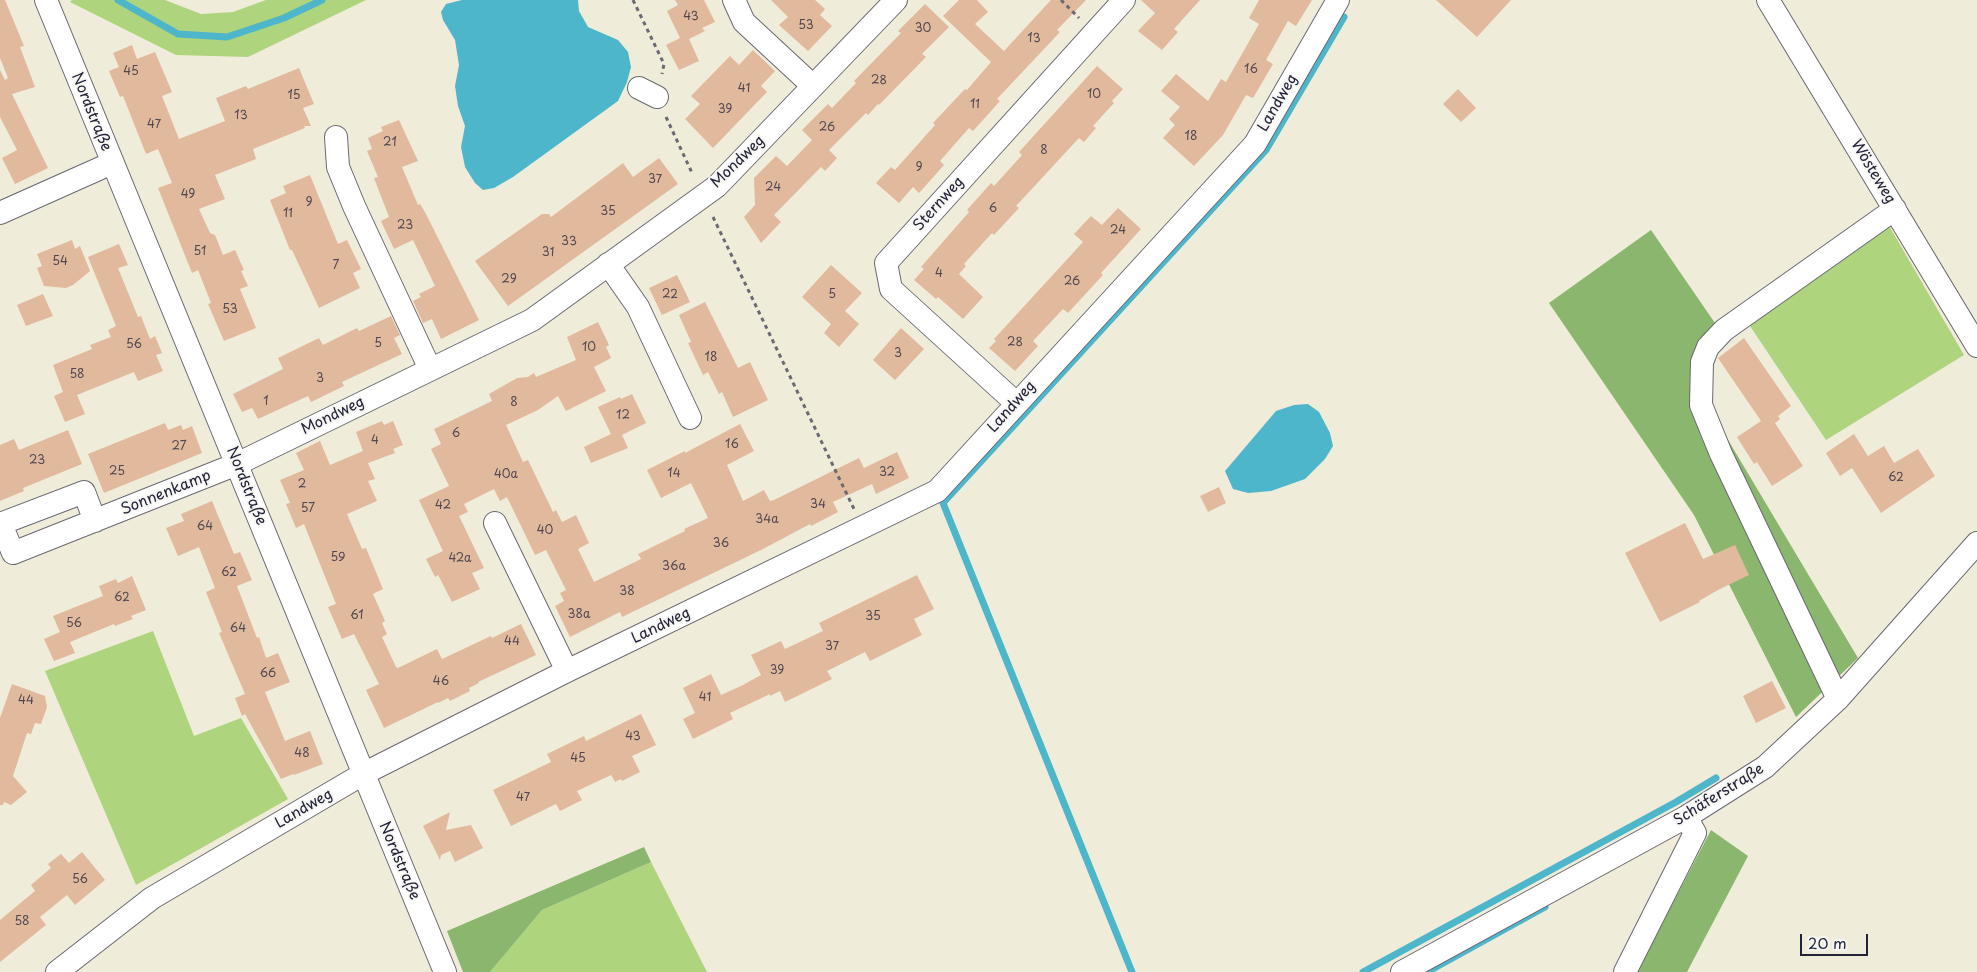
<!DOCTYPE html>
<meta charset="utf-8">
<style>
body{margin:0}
#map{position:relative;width:1977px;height:972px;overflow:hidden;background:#f0ecda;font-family:"Playpen Sans",sans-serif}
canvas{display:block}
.scale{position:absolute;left:1800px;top:934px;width:68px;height:22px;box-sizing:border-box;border:2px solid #22223b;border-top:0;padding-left:6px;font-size:15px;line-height:18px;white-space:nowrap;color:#22223b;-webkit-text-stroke:4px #f6f6f2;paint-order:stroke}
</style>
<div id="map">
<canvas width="1977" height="972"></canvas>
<div class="scale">20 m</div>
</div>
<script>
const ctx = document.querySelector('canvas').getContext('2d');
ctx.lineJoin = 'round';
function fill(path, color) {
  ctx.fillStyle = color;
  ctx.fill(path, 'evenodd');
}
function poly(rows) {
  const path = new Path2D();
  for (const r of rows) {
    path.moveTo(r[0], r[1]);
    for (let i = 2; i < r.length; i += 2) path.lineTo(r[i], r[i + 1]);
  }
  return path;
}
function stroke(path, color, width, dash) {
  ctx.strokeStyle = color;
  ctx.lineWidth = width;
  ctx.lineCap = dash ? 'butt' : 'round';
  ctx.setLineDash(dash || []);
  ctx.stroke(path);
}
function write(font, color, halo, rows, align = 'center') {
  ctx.font = font + ' "Playpen Sans",sans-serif';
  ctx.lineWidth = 4;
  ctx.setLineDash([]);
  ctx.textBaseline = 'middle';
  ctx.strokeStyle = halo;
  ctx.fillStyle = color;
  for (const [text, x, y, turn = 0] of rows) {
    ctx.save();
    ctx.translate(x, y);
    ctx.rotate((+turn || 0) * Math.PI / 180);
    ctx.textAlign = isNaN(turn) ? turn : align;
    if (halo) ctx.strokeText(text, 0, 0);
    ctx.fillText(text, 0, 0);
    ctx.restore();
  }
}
fill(poly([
 [72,0,165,0,201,14,233,12,266,0,366,0,248,57,176,55,70,2],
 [1888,224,1964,355,1826,440,1748,323],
 [153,631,194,736,241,718,288,799,136,885,45,671],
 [651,862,707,972,490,972,542,910]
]), '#aed47e');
fill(poly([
 [1651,230,1717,326,1709,408,1858,658,1796,717,1694,515,1549,303],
 [1711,830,1748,856,1687,972,1637,972],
 [644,847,651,862,542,910,490,972,463,972,447,931]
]), '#8ab66d');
fill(poly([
 [462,0,578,0,579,11,588,27,618,40,628,52,631,67,627,82,618,101,513,177,494,188,483,190,475,183,465,167,461,147,465,126,458,106,455,86,459,65,455,40,443,20,441,12,446,4],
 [1308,404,1319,412,1330,433,1333,446,1325,459,1305,479,1271,491,1248,493,1233,489,1225,471,1276,411,1294,405]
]), '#4db6cb');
stroke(poly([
 [118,0,178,34,227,37,284,18,322,0],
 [1132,972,943,503,1266,150,1344,17],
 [1363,972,1676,802,1716,778],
 [1427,972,1545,907]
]), '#4db6cb', 7);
fill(poly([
 [0,0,5,0,24,46,20,47,35,87,12,94,48,168,15,184,2,158,17,150,0,117,0,70,5,80,8,78,0,58],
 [675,0,704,0,715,22,702,28,705,31,689,39,699,61,679,70,666,45,680,38,667,11,678,5],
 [771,0,815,0,825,9,820,15,832,26,808,51,779,25,788,17],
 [959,0,977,0,988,12,975,24,1004,51,1051,0,1086,0,1057,30,1060,32,997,99,1000,101,983,120,973,131,969,128,940,161,944,165,919,193,913,187,899,203,876,183,891,167,895,170,935,125,933,123,965,89,967,90,991,62,943,16],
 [1141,0,1200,0,1174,29,1178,32,1162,50,1138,31,1155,13],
 [1259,0,1312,0,1296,26,1288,21,1266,60,1273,64,1253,98,1246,95,1223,135,1194,166,1163,138,1175,125,1169,119,1180,107,1161,91,1176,74,1208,101,1221,79,1226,82,1259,24,1249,18],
 [1436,0,1511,0,1477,37],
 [925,4,949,27,922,54,926,57,879,105,878,104,868,115,866,113,829,150,837,158,825,171,821,167,774,215,781,222,761,243,744,217,755,205,754,178,776,156,787,166,812,140,802,130,828,104,832,108,856,83,854,81,901,33,898,31],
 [132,45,137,59,155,52,172,92,162,96,179,139,225,121,216,98,246,86,248,89,299,68,314,104,303,108,311,126,304,126,305,128,253,149,256,159,215,175,225,199,199,209,210,233,215,235,223,255,235,250,244,270,241,271,248,286,240,289,256,328,224,341,208,304,211,303,198,270,192,273,158,188,172,183,158,149,146,154,123,96,120,97,109,71,119,67,113,53],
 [753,50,775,71,761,86,767,92,713,148,685,119,700,104,691,96,730,56,739,65],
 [1097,66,1123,89,1112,101,1114,103,1093,126,1096,128,1084,142,1079,138,1016,206,1019,208,994,235,992,233,964,264,966,266,959,274,983,297,963,319,938,297,936,299,914,280,924,269,921,267,969,212,967,210,991,183,994,186,1022,155,1019,152],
 [1458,89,1476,108,1461,122,1443,104],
 [399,120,418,161,402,167,418,205,420,204,426,214,479,320,441,339,432,319,423,323,413,301,421,297,419,294,435,286,413,240,394,249,381,221,389,217,374,178,378,177,367,151,372,149,368,138,383,131,381,127],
 [659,158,678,184,508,306,475,261,542,214,549,214,551,217,623,163,633,177],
 [310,175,338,244,347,240,361,269,353,273,360,288,319,308,292,250,290,250,270,200,286,193,283,186],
 [1118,208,1141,229,1101,273,1103,275,1068,313,1063,309,1033,341,1038,346,1015,371,989,348,996,341,994,339,1083,242,1074,234,1091,216,1102,225],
 [72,240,75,249,80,246,90,271,73,285,66,288,44,286,37,268,42,266,37,254],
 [119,244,128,265,118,268,138,317,141,316,150,339,155,336,162,353,156,355,163,371,138,381,134,372,77,395,85,414,65,422,54,396,63,392,53,365,92,349,90,345,111,337,108,330,116,326,88,257],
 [831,265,862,293,845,311,859,324,839,347,824,333,831,324,802,297],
 [677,275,690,302,662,315,649,288],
 [43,294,53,316,26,326,17,305],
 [705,302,738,368,750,362,768,400,733,417,722,392,719,394,708,372,703,375,688,343,691,342,679,315],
 [391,316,400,335,394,338,402,354,342,382,344,386,311,402,308,396,258,419,252,408,242,412,233,394,283,369,278,358,319,338,323,345,357,328,359,331],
 [598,322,609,345,606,347,611,358,594,367,606,391,566,411,558,396,538,410,506,425,523,462,528,460,553,512,556,510,562,522,576,515,589,543,578,549,594,582,641,559,638,554,685,531,684,529,708,518,691,483,661,498,647,470,685,451,685,453,740,424,754,451,727,465,743,501,764,490,770,501,774,500,859,458,864,468,897,452,909,478,876,494,872,484,833,502,838,512,811,526,810,524,761,550,622,617,620,612,570,637,555,606,564,601,560,593,566,590,546,550,535,555,507,497,500,501,494,489,464,504,468,512,459,516,484,568,472,573,480,589,452,602,438,575,435,577,426,559,443,551,419,500,449,486,431,449,441,444,434,429,492,401,489,394,517,378,528,377,534,373,536,377,576,360,567,337],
 [901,328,924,349,895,380,873,360],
 [1744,338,1791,406,1778,416,1780,419,1775,423,1803,466,1772,486,1757,462,1754,464,1737,437,1761,421,1718,358],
 [632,394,646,423,622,435,628,448,591,463,584,447,611,434,598,407,620,397,621,399],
 [382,421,384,425,393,421,403,445,393,449,395,453,368,463,375,479,368,481,377,501,347,514,362,549,366,548,383,589,373,594,385,621,382,623,387,634,382,637,396,667,398,668,437,649,442,659,491,636,492,638,521,624,536,655,478,682,479,683,469,688,470,691,450,701,448,698,438,703,438,702,384,728,366,690,379,684,354,634,342,639,328,607,336,604,304,524,296,528,286,504,290,503,280,480,304,470,296,453,320,441,330,465,363,451,356,432],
 [165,423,168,430,181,425,183,430,192,426,202,453,104,493,88,454],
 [68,430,82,464,23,488,24,491,0,501,0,445,14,439,19,450],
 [1854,434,1868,456,1884,446,1894,463,1918,449,1935,476,1881,513,1852,468,1840,476,1826,453],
 [1219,487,1226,503,1208,512,1200,496],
 [212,501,234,554,240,552,252,580,237,586,257,638,259,637,266,658,278,653,290,682,265,692,285,741,310,731,323,764,294,775,293,774,281,779,245,714,242,716,235,698,245,694,219,633,222,632,206,592,215,588,199,547,178,556,166,528,184,521,181,514],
 [1685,523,1703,559,1735,545,1749,575,1718,590,1699,601,1700,602,1660,622,1625,553],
 [917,575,934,609,914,619,922,635,870,661,865,652,827,671,832,679,785,702,780,691,770,696,770,694,730,713,733,719,693,739,683,719,695,713,683,688,711,674,721,695,741,686,761,675,751,655,781,641,785,649,823,631,819,623],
 [132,576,146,610,131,616,133,619,115,626,114,624,70,642,75,653,54,661,44,639,60,632,53,616,103,596,99,586,116,579,118,583],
 [1772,681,1786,708,1756,723,1743,696],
 [12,684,45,696,47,707,41,724,35,723,31,734,27,733,13,776,27,792,11,805,4,802,3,805,0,805,0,718],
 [641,714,656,745,632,756,640,772,622,781,621,779,615,782,611,775,577,791,582,800,560,811,556,804,511,826,493,790,551,762,547,754,584,736,586,741],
 [450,812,446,830,471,825,483,848,455,862,450,851,441,855,440,860,423,826],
 [82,852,105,880,75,905,67,895,40,917,46,925,0,962,0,920,35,891,31,885,51,868,48,864,61,854,69,863]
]), '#e1b99c');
const minor = poly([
 [46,0,445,972],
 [734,0,744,22,813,86],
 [1768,0,1977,346],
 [639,88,657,97],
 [336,137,338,167,354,206,430,369],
 [0,213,112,163],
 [608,264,638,307,690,418],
 [1016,403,891,289,886,263,1124,0],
 [495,523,567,671],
 [0,524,84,492,95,521],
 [1,524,13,553,237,464,532,320,717,186,896,0],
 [1838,699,1721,454,1701,405,1702,362,1708,347,1724,330,1895,209],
 [57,972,152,898,363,774,567,671,937,491,1255,144,1338,0],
 [1402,972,1686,817,1765,767,1838,699,1977,543],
 [1625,972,1695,833,1686,817]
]);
stroke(minor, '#6a6973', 24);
stroke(poly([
 [633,0,664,64,662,74],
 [1061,0,1079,18],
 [666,117,693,175],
 [713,217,854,509]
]), '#6a6973', 3, [4, 4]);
stroke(minor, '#fff', 22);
write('12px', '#524853', null, [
 ["43",691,17],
 ["53",806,26],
 ["30",923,29],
 ["13",1034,39],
 ["16",1251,70],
 ["45",131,72],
 ["28",879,81],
 ["41",744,89],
 ["10",1094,95],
 ["15",294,96],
 ["11",975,105],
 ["39",725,110],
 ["13",241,116],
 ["47",154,125],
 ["26",827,128],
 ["18",1191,137],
 ["21",390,143],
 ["8",1044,151],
 ["9",919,168],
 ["37",655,180],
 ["24",773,188],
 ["49",188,195],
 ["9",309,203],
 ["6",993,209],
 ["35",608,212],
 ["11",288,214],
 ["23",405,226],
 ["24",1118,231],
 ["33",569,242],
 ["51",200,252],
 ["31",548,253],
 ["54",60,262],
 ["7",336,266],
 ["4",939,274],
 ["29",509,280],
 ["26",1072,282],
 ["22",670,295],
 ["5",832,295],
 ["53",230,310],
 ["28",1015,343],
 ["5",378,344],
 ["56",134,345],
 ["10",589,348],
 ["3",898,354],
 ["18",711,358],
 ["58",77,375],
 ["3",320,379],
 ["1",266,402],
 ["8",514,403],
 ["12",623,416],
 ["6",456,434],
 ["4",375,441],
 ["16",732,445],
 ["27",179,447],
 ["23",37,461],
 ["25",117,472],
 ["32",887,473],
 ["14",674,474],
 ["40a",506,475],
 ["62",1896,478],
 ["2",302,485],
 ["34",818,505],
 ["42",443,506],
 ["57",308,509],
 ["34a",767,520],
 ["64",205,527],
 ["40",545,531],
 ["36",721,544],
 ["59",338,558],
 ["42a",460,559],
 ["36a",674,567],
 ["62",229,573],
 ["38",627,592],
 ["62",122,598],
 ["38a",579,615],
 ["61",357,616],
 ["35",873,617],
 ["56",74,624],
 ["64",238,629],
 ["44",512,642],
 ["37",832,647],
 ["39",777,671],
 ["66",268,674],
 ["46",441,682],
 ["41",705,698],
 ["44",26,701],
 ["43",633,737],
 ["48",302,754],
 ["45",578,759],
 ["47",523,798],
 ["56",80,880],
 ["58",22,922]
]);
write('15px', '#22223b', '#f6f6f2', [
 ["Landweg",1278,103,-60],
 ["Nordstraße",91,112,68],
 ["Mondweg",738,162,-44],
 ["Wösteweg",1873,172,59],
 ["Sternweg",939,204,-48],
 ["Landweg",1012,407,-48],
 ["Mondweg",333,416,-26],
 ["Nordstraße",246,486,68],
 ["Sonnenkamp",166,493,-22],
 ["Landweg",661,626,-26],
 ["Schäferstraße",1719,795,-32],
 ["Landweg",304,809,-30],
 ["Nordstraße",399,861,67]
]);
</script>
